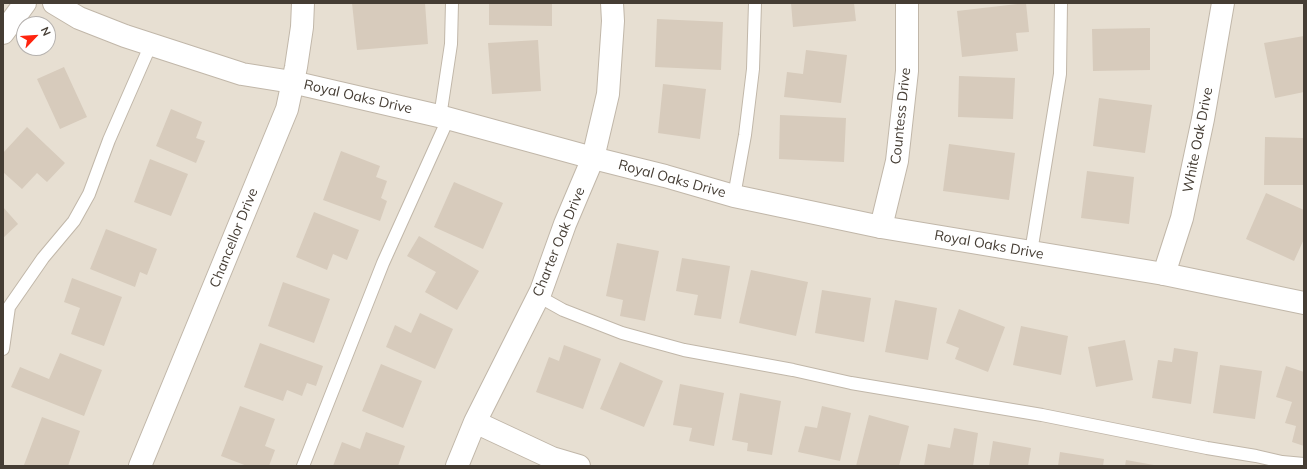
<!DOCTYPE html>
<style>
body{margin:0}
#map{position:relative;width:1307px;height:469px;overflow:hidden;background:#f2ede4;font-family:Mulish,sans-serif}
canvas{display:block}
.frame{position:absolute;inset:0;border:4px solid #453d34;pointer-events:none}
.north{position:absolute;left:16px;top:16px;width:40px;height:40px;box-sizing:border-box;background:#fff;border:1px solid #b5b1ae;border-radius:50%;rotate:65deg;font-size:11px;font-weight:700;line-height:16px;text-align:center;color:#453d34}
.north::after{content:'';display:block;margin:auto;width:14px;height:18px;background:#ff240f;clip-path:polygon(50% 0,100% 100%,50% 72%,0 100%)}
</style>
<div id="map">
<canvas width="1307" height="469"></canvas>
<div class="frame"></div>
<div class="north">N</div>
</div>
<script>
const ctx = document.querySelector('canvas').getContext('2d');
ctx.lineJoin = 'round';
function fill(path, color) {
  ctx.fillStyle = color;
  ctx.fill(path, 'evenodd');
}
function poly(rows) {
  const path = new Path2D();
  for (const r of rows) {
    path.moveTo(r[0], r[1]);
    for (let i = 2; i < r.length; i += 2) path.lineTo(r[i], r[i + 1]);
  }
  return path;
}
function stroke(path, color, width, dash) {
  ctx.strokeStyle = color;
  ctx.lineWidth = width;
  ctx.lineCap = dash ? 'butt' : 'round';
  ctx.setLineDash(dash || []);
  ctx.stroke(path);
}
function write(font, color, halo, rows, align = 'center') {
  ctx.font = font + ' Mulish,sans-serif';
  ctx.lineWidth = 3.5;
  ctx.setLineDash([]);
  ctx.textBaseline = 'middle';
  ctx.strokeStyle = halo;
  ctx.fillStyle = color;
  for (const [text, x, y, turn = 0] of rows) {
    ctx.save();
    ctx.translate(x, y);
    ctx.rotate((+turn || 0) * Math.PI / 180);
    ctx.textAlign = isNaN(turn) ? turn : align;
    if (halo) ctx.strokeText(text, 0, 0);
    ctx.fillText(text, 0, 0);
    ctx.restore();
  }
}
fill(poly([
 [3,3,1304,3,1304,466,3,466],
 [24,24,48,24,48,48,24,48]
]), '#e7dfd2');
fill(poly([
 [352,3,425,3,428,44,357,50],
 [489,3,552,3,552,26,489,25],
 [791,3,854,3,856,21,793,27],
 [1026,3,1029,32,1016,33,1018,51,962,57,957,11],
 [657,19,723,22,721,70,655,67],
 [1150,28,1150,70,1093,71,1092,29],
 [1304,36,1304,92,1275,98,1264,43],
 [538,40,541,91,492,94,488,43],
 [806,50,847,55,841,103,784,97,787,72,803,74],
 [64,67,87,117,60,129,37,79],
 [959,76,1015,78,1013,119,958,117],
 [663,84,706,89,700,139,658,133],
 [1099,98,1152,105,1145,153,1093,146],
 [171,109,202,122,196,138,205,141,196,163,156,146],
 [780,115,846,118,844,162,779,159],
 [27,127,65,163,47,182,37,173,22,189,3,172,3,153],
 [1265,137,1304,138,1304,185,1264,185],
 [949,144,1015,153,1009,200,943,191],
 [341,151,380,166,376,177,387,181,381,198,387,201,380,221,323,200],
 [150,159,188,174,171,216,134,202],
 [1087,171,1134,177,1129,224,1081,218],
 [454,182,503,203,483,249,434,227],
 [1266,193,1304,210,1304,239,1294,261,1246,239],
 [3,207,18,224,3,238],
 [314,212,359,230,347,260,333,254,327,270,296,257],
 [106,229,157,249,147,275,140,272,135,287,90,269],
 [419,236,479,271,457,310,425,292,436,272,407,256],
 [617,243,659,251,645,321,620,316,623,300,606,296],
 [682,258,730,266,721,319,694,315,698,295,676,291],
 [751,270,808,282,796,336,739,323],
 [72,278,122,297,104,346,71,334,80,308,64,302],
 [283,282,330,299,314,343,268,326],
 [822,290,871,298,864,342,815,333],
 [895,300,937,308,928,360,885,352],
 [959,309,1005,327,988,372,955,359,959,348,946,343],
 [420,313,453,329,435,369,386,347,395,325,411,333],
 [1021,326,1068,336,1061,375,1013,365],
 [1125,340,1133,380,1096,387,1088,347],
 [260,343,323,366,316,386,307,383,302,396,287,390,283,401,244,387],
 [564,345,601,359,583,409,536,392,549,357,559,361],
 [1174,348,1198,352,1191,404,1152,398,1158,360,1172,362],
 [60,353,102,370,84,416,11,387,20,367,49,379],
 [620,362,663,381,644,427,600,409],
 [381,364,422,381,403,428,362,411],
 [1220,365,1262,371,1255,419,1213,413],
 [1286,366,1304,372,1304,446,1292,442,1296,426,1285,423,1292,402,1276,397],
 [680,384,724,393,714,446,689,441,692,428,673,425],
 [740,393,781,401,772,455,747,451,748,443,732,440],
 [240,406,275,419,265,446,275,450,269,466,247,466,221,456],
 [822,406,851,413,840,461,798,452,805,426,817,428],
 [869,415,909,426,899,466,856,466],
 [42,417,80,431,68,466,24,465],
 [954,428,978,433,973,466,924,466,928,444,950,448],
 [366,432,405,446,398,466,333,466,342,442,360,449],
 [993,441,1031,448,1028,466,989,466],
 [1060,452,1104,459,1103,466,1058,466],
 [1126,460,1154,465,1154,466,1125,466]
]), '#d7cbbc');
const service = poly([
 [440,117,451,44,452,3],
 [734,196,745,135,753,69,755,3],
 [1031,252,1060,74,1061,3],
 [538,296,563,310,622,333,684,350,793,370,851,383,1042,415,1207,448,1256,456,1282,462,1304,464],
 [3,349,9,307,43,258,74,221,89,194,109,140,151,44],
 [303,466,383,263,448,119]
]);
const minor = poly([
 [881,227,897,161,907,71,907,3],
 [1164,274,1182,218,1203,119,1223,3],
 [475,422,552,458,579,466],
 [140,466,287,109,296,67,302,27,303,3],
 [457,466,475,422,541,291,565,224,593,158,608,94,613,21,612,3]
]);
const tertiary = poly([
 [54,3,79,18,125,36,242,74,292,82,443,117,593,158,665,176,734,196,881,227,1164,274,1304,303],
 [3,33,25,3]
]);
stroke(service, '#c1b7a9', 14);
stroke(minor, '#c1b7a9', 24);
stroke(tertiary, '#c1b7a9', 24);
stroke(service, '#fff', 12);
stroke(minor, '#fff', 22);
stroke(tertiary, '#fff', 22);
write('14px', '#453d34', '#fff', [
 ["Royal Oaks Drive",358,97,13],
 ["Countess Drive",901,116,-84],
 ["White Oak Drive",1198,140,-79],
 ["Royal Oaks Drive",672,179,15],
 ["Chancellor Drive",234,238,-68],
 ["Charter Oak Drive",559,242,-68],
 ["Royal Oaks Drive",989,245,10]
]);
</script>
